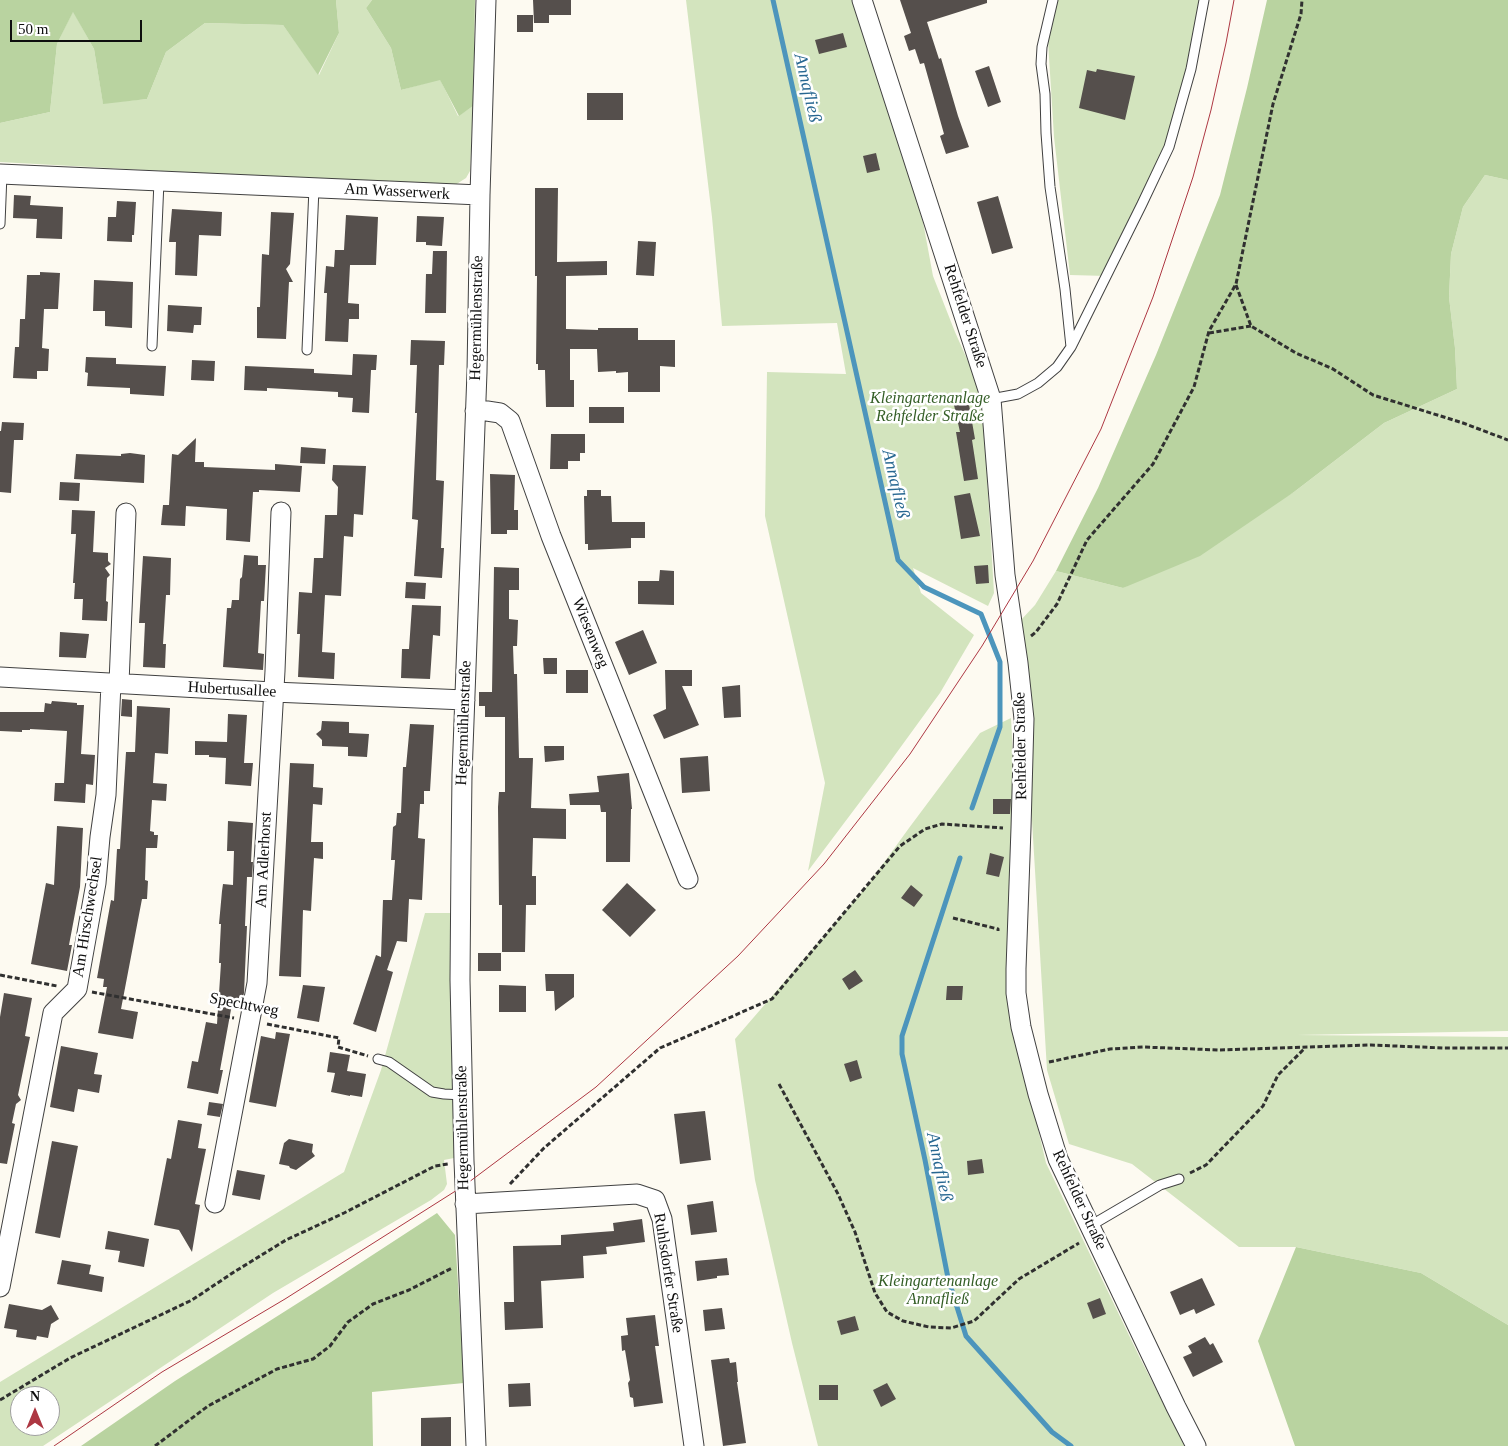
<!DOCTYPE html>
<meta charset="utf-8">
<style>
body{margin:0}
#map{position:relative;width:1508px;height:1446px;overflow:hidden;background:#fdfaf1;font-family:Georgia,serif}
canvas{display:block}
.north{position:absolute;left:10px;top:1386px;width:50px;height:50px;box-sizing:border-box;background:#fff;border:1px solid #9f9f9f;border-radius:50%;rotate:0deg;font-size:14px;font-weight:700;line-height:20px;text-align:center;color:#0e0e0e}
.north::after{content:'';display:block;margin:auto;width:18px;height:22px;background:#ad3742;clip-path:polygon(50% 0,100% 100%,50% 72%,0 100%)}
.scale{position:absolute;left:10px;top:20px;width:132px;height:22px;box-sizing:border-box;border:2px solid #0e0e0e;border-top:0;padding-left:6px;font-size:15px;line-height:18px;white-space:nowrap;color:#0e0e0e;-webkit-text-stroke:4px #fff;paint-order:stroke}
</style>
<div id="map">
<canvas width="1508" height="1446"></canvas>
<div class="north">N</div>
<div class="scale">50 m</div>
</div>
<script>
const ctx = document.querySelector('canvas').getContext('2d');
ctx.lineJoin = 'round';
function fill(path, color) {
  ctx.fillStyle = color;
  ctx.fill(path, 'evenodd');
}
function poly(rows) {
  const path = new Path2D();
  for (const r of rows) {
    path.moveTo(r[0], r[1]);
    for (let i = 2; i < r.length; i += 2) path.lineTo(r[i], r[i + 1]);
  }
  return path;
}
function stroke(path, color, width, dash) {
  ctx.strokeStyle = color;
  ctx.lineWidth = width;
  ctx.lineCap = dash ? 'butt' : 'round';
  ctx.setLineDash(dash || []);
  ctx.stroke(path);
}
function write(font, color, halo, rows, align = 'center') {
  ctx.font = font + ' Georgia,serif';
  ctx.lineWidth = 5;
  ctx.setLineDash([]);
  ctx.textBaseline = 'middle';
  ctx.strokeStyle = halo;
  ctx.fillStyle = color;
  for (const [text, x, y, turn = 0] of rows) {
    ctx.save();
    ctx.translate(x, y);
    ctx.rotate((+turn || 0) * Math.PI / 180);
    ctx.textAlign = isNaN(turn) ? turn : align;
    if (halo) ctx.strokeText(text, 0, 0);
    ctx.fillText(text, 0, 0);
    ctx.restore();
  }
}
fill(poly([
 [336,0,372,0,366,8,391,48,401,90,440,79,458,116,473,106,470,171,466,178,452,187,0,162,0,123,50,112,57,44,73,11,94,49,103,103,147,99,166,52,205,23,283,25,319,75,339,33],
 [686,0,854,0,923,222,933,276,955,332,982,393,994,593,988,606,913,568,921,593,974,635,940,693,884,770,808,871,825,783,765,516,767,372,846,374,837,323,722,326,712,217],
 [1058,0,1204,0,1169,147,1107,276,1070,275,1054,137,1048,41],
 [1485,175,1508,180,1508,1031,1297,1035,1508,1037,1508,1325,1421,1273,1296,1247,1239,1247,1132,1164,1069,1144,1047,1070,1020,621,1035,605,1056,571,1123,588,1294,492,1384,423,1457,389,1455,348,1449,297,1451,254,1463,207],
 [1011,718,1015,797,1008,921,1007,997,1046,1163,1140,1358,1185,1446,818,1446,792,1343,755,1180,735,1039,867,886,909,828,980,733],
 [425,913,451,913,454,1158,444,1160,447,1184,444,1190,431,1200,273,1293,43,1446,0,1446,0,1382,344,1172,381,1070],
 [20,1396,50,1396,50,1426,20,1426]
]), '#d3e4be');
fill(poly([
 [0,0,336,0,339,33,318,75,283,25,205,23,166,52,147,99,103,104,94,49,73,12,57,44,50,112,0,123],
 [372,0,475,0,473,106,459,116,440,80,401,90,391,48,366,8],
 [1267,0,1508,0,1508,180,1485,175,1463,207,1451,254,1449,297,1455,348,1457,389,1384,423,1294,492,1200,556,1123,588,1056,571,1098,488,1156,355,1220,195,1247,88],
 [437,1213,455,1235,464,1383,372,1392,373,1446,81,1446,175,1381,328,1284],
 [1296,1247,1421,1273,1508,1325,1508,1446,1295,1446,1258,1341]
]), '#b9d3a0');
stroke(poly([
 [773,0,898,560,924,587,981,614,1000,662,1000,727,972,808],
 [960,858,902,1036,902,1054,925,1160,948,1278,966,1336,1052,1432,1071,1446]
]), '#4c95bc', 5);
fill(poly([
 [533,0,571,0,571,15,549,15,549,23,534,23],
 [900,0,987,0,987,3,927,22,939,59,941,58,958,116,969,147,946,154,940,136,944,134,924,63,920,64,915,49,909,51,904,36,911,33],
 [517,15,533,15,533,32,517,32],
 [843,33,847,47,819,54,815,40],
 [989,66,1001,102,988,107,975,71],
 [1097,69,1135,76,1125,120,1079,108,1087,70,1096,72],
 [587,93,623,93,623,120,587,120],
 [876,153,880,170,867,173,863,156],
 [535,188,558,188,557,262,607,261,607,275,566,276,566,329,598,330,598,328,638,328,638,340,675,340,675,367,660,366,660,392,628,392,628,372,616,373,616,371,598,372,597,349,570,349,570,380,574,380,574,407,546,407,545,370,538,370,538,364,536,364,537,276,535,276],
 [14,195,31,196,30,205,63,207,62,239,36,238,37,219,13,218],
 [998,196,1013,248,992,254,977,202],
 [117,201,136,202,134,235,132,235,132,242,107,241,108,217,116,217],
 [172,209,222,212,221,236,199,235,197,276,175,275,176,242,169,242],
 [271,212,294,213,290,264,286,269,293,282,289,282,286,339,257,338,257,307,260,307,262,254,269,255],
 [346,215,378,217,376,265,350,265,348,303,359,304,359,319,349,319,348,342,325,341,327,293,324,293,326,266,334,267,335,250,344,250],
 [417,216,444,217,442,246,426,245,426,242,416,242],
 [638,241,656,242,654,276,636,275],
 [433,251,447,251,446,313,425,313,426,274,432,274],
 [40,272,60,273,58,309,44,309,42,348,49,349,48,371,37,371,37,379,13,378,15,347,19,347,20,319,25,319,27,275,40,275],
 [94,280,133,282,132,328,105,326,105,311,93,311],
 [168,305,202,307,201,325,194,325,193,333,167,331],
 [411,340,445,341,444,365,439,365,436,480,444,481,441,548,444,548,442,578,414,576,418,520,412,519,417,413,415,413,417,365,410,365],
 [353,354,377,355,376,370,371,370,369,413,352,412,353,398,338,397,338,392,267,388,267,391,244,390,245,366,314,369,314,373,352,375],
 [86,357,116,358,116,364,166,366,164,396,130,394,130,388,87,386,88,373,85,372],
 [192,360,215,361,214,381,191,380],
 [967,393,975,439,972,440,978,479,964,481,956,432,960,432,952,396],
 [589,407,624,407,624,423,589,423],
 [2,422,24,423,23,440,14,440,11,493,0,492,0,431,1,431],
 [551,434,585,434,585,453,580,453,580,461,568,461,568,469,550,469],
 [196,438,195,462,204,462,204,467,275,470,275,464,302,466,300,492,259,490,259,492,253,492,250,542,226,540,227,509,186,506,185,526,161,525,163,505,169,505,172,454,178,455],
 [301,447,326,449,325,464,300,463],
 [130,453,145,455,144,483,74,479,76,454,121,456,121,454],
 [333,465,366,466,363,515,354,514,353,537,344,536,341,596,325,595,322,652,335,653,334,679,298,677,300,634,297,634,299,592,312,593,314,558,323,558,325,515,337,515,338,487,332,480],
 [490,474,515,475,514,510,518,510,518,530,507,530,507,534,491,534],
 [60,482,80,483,79,501,59,500],
 [587,490,601,490,601,496,611,496,612,522,645,522,645,538,631,538,631,548,588,550,588,544,585,544,584,496,587,496],
 [970,493,980,536,961,539,954,496],
 [72,510,95,511,93,552,108,553,108,561,111,564,105,568,110,575,107,578,106,601,108,602,107,621,82,620,83,599,74,599,75,583,73,583,76,534,71,534],
 [244,555,258,556,258,565,266,565,264,601,261,601,258,653,264,654,263,670,223,667,227,608,231,608,232,600,239,600,240,579,242,577],
 [143,556,171,558,170,595,166,595,163,644,166,644,165,668,143,667,145,623,139,623],
 [988,565,989,583,976,584,974,566],
 [494,567,519,568,519,590,509,590,509,619,518,620,517,646,513,646,514,674,517,674,519,758,533,758,531,808,566,809,566,839,533,838,532,876,536,876,536,905,526,905,525,952,502,952,502,905,499,905,498,807,499,792,505,792,505,717,485,717,485,706,479,706,479,692,492,692],
 [660,570,674,571,674,605,638,604,638,581,659,581],
 [406,582,426,583,425,599,405,598],
 [412,605,441,606,440,636,433,635,430,679,401,678,402,649,409,649],
 [643,630,657,663,629,675,615,642],
 [60,632,89,634,86,658,59,657],
 [543,658,557,658,557,674,544,674],
 [566,670,588,670,588,693,566,693],
 [665,670,692,670,692,686,682,686,699,725,664,739,653,715,666,709],
 [740,685,741,717,724,718,722,687],
 [122,699,132,700,132,717,121,716],
 [52,701,77,703,77,705,84,705,81,754,95,755,93,785,86,784,85,803,54,801,55,783,64,783,67,731,30,729,30,730,22,730,22,732,0,731,0,712,44,712,45,703,51,704],
 [137,706,170,708,168,754,155,753,153,783,167,784,166,801,152,800,150,831,154,832,154,835,158,835,157,848,146,848,145,880,148,881,147,899,142,899,121,1009,138,1012,133,1039,98,1033,107,987,103,987,104,979,97,978,111,900,114,901,117,849,120,849,126,752,135,752],
 [228,714,247,715,244,763,253,763,251,786,225,784,226,758,209,757,209,755,195,755,195,741,227,742],
 [322,721,349,722,349,733,369,734,367,757,348,756,348,747,322,746,322,740,316,734,321,730],
 [410,724,434,725,430,791,424,791,424,804,420,804,418,838,425,839,422,900,409,899,407,942,397,941,387,970,393,972,376,1032,353,1024,376,955,381,957,383,900,392,900,395,860,391,860,393,827,396,825,397,813,401,813,403,767,406,767],
 [544,746,564,746,564,760,545,762],
 [708,756,710,791,682,793,680,758],
 [290,763,314,764,313,787,323,788,322,805,313,804,311,842,323,842,323,859,314,858,311,911,303,910,301,977,279,976],
 [629,773,632,809,631,809,630,862,606,862,606,812,601,812,600,805,570,805,569,794,599,792,597,776],
 [993,799,1011,799,1010,814,993,814],
 [228,821,253,823,251,862,253,862,252,877,247,877,245,926,247,926,244,993,241,1005,232,1004,220,1070,223,1070,218,1094,187,1088,192,1061,198,1062,206,1022,217,1024,221,963,219,963,221,924,219,924,222,891,223,884,233,885,234,851,227,851],
 [57,826,83,828,80,887,69,945,72,945,67,971,31,964,46,883,54,885],
 [990,853,1004,857,999,877,986,874],
 [627,883,656,910,630,937,602,910],
 [911,885,923,895,914,907,901,898],
 [478,953,501,953,501,971,478,971],
 [855,970,863,981,849,990,842,979],
 [545,974,574,974,574,997,555,1011,554,991,546,991],
 [303,985,325,987,319,1022,297,1018],
 [499,985,526,986,526,1012,499,1012],
 [947,986,963,986,962,1000,946,1000],
 [4,993,32,998,25,1036,30,1037,18,1095,21,1100,16,1104,12,1123,15,1124,7,1164,0,1163,0,1017],
 [276,1032,290,1034,276,1107,249,1102,261,1036,275,1039],
 [61,1046,98,1053,94,1074,102,1075,99,1093,78,1089,74,1112,50,1107],
 [330,1052,350,1055,347,1071,366,1074,362,1097,350,1095,350,1096,331,1092,335,1073,327,1072],
 [857,1060,862,1078,850,1082,844,1064],
 [209,1102,223,1104,220,1117,207,1115],
 [705,1111,711,1160,680,1164,674,1114],
 [178,1120,202,1124,198,1148,206,1149,195,1204,200,1205,192,1252,179,1230,154,1225,167,1158,171,1159],
 [289,1139,313,1144,312,1152,315,1156,296,1170,290,1168,289,1166,279,1164,284,1143],
 [52,1141,78,1146,60,1238,35,1233],
 [982,1159,984,1173,968,1175,967,1161],
 [237,1170,265,1175,260,1200,232,1195],
 [713,1201,717,1232,691,1235,687,1205],
 [642,1219,645,1242,606,1247,607,1254,583,1256,584,1278,541,1281,543,1328,505,1330,504,1302,514,1302,513,1246,561,1245,561,1235,614,1231,613,1223],
 [108,1231,149,1239,144,1267,118,1262,120,1251,105,1249],
 [727,1258,729,1275,717,1276,717,1278,697,1281,695,1261],
 [62,1260,91,1265,89,1274,104,1277,102,1292,57,1284],
 [1202,1278,1215,1305,1196,1314,1194,1309,1180,1315,1170,1292],
 [1100,1298,1106,1314,1093,1319,1087,1303],
 [9,1304,42,1310,51,1305,59,1319,51,1324,48,1338,37,1336,36,1340,16,1337,17,1330,4,1328],
 [722,1308,725,1329,705,1331,703,1310],
 [655,1315,659,1346,655,1346,663,1403,634,1407,633,1398,630,1397,628,1383,630,1380,625,1350,622,1351,621,1336,628,1335,626,1318],
 [855,1316,859,1330,841,1335,837,1321],
 [1205,1337,1210,1345,1213,1343,1223,1362,1193,1377,1183,1357,1192,1353,1188,1346],
 [729,1358,730,1363,736,1362,738,1382,737,1382,746,1443,723,1446,711,1360],
 [530,1383,531,1406,509,1407,508,1384],
 [887,1383,896,1399,881,1407,873,1390],
 [819,1385,838,1385,838,1400,819,1400],
 [451,1417,451,1446,421,1446,421,1418]
]), '#554f4c');
const lane = poly([
 [1053,0,1042,47,1041,64,1045,94,1046,133,1050,187,1065,289,1071,347],
 [0,224,2,174],
 [152,346,159,181],
 [307,350,314,188],
 [991,399,1018,394,1038,383,1057,367,1071,347,1142,204,1169,147,1191,69,1204,0],
 [378,1059,389,1062,432,1092,444,1094,463,1095],
 [1090,1226,1160,1185,1179,1179]
]);
const street = poly([
 [862,0,991,399,1005,575,1018,663,1024,719,1021,828,1016,969,1016,993,1021,1027,1038,1094,1058,1159,1176,1407,1196,1446],
 [0,174,480,195],
 [475,411,487,411,500,413,510,421,551,536,688,879],
 [0,677,273,692,465,700],
 [119,683,126,513],
 [215,1203,257,983,275,671,281,512],
 [465,1204,637,1194,655,1200,662,1219,694,1446],
 [0,1287,53,1013,77,989,96,883,100,837,106,795,111,683],
 [476,1446,464,1161,460,980,461,858,462,775,477,372,480,195,486,0]
]);
stroke(lane, '#414141', 11);
stroke(street, '#414141', 21);
stroke(poly([
 [1236,285,1251,326,1296,353,1333,369,1373,395,1463,423,1508,440],
 [1209,333,1251,326],
 [1031,636,1036,632,1057,604,1087,540,1153,464,1194,387,1209,331,1236,284,1273,104,1301,14,1302,0],
 [953,918,998,929,998,931],
 [0,975,57,986],
 [92,992,234,1018],
 [267,1024,339,1038,338,1047,368,1056],
 [1049,1062,1110,1049,1143,1047,1219,1050,1371,1045,1444,1048,1508,1048],
 [779,1084,838,1194,855,1232,875,1293,887,1312,903,1321,929,1327,951,1328,974,1321,1019,1279,1079,1243],
 [1190,1173,1206,1165,1263,1106,1278,1075,1304,1049],
 [510,1184,544,1148,660,1048,772,999,900,846,925,829,942,824,1003,828],
 [0,1400,70,1358,192,1300,234,1272,286,1240,344,1213,435,1166,448,1164],
 [155,1446,208,1406,277,1369,313,1359,330,1346,348,1322,373,1304,409,1290,452,1268]
]), '#303030', 3, [5, 2.5]);
stroke(lane, '#fff', 9);
stroke(street, '#fff', 19);
stroke(poly([
 [54,1446,162,1372,285,1299,465,1185,596,1087,738,956,824,864,910,754,982,646,1033,561,1101,429,1153,297,1193,177,1211,110,1226,43,1234,0]
]), '#ad3742', 1);
write('16px', '#0e0e0e', '#fff', [
 ["Am Wasserwerk",397,192,3],
 ["Rehfelder Straße",965,316,72],
 ["Hegermühlenstraße",477,318,-89],
 ["Wiesenweg",590,633,68],
 ["Hubertusallee",232,690,3],
 ["Hegermühlenstraße",464,723,-88],
 ["Rehfelder Straße",1021,746,-91],
 ["Am Adlerhorst",264,860,-87],
 ["Am Hirschwechsel",88,917,-81],
 ["Spechtweg",244,1005,11],
 ["Hegermühlenstraße",463,1128,-91],
 ["Rehfelder Straße",1079,1200,65],
 ["Ruhlsdorfer Straße",668,1273,81]
]);
write('italic 16px', '#345e26', '#fff', [
 ["Kleingartenanlage",930,399],
 ["Rehfelder Straße",930,417],
 ["Kleingartenanlage",938,1282],
 ["Annafließ",938,1300]
]);
write('italic 18px', '#276791', '#fff', [
 ["Annafließ",807,88,77],
 ["Annafließ",895,484,77],
 ["Annafließ",939,1167,78]
]);
</script>
